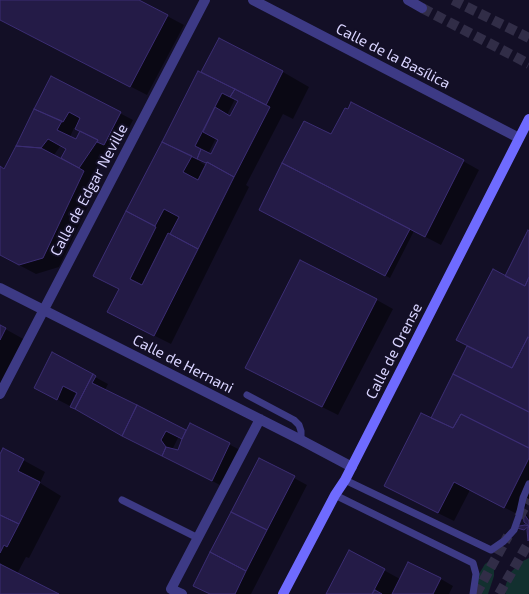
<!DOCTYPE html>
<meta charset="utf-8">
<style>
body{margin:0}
canvas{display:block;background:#130f26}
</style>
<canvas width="529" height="594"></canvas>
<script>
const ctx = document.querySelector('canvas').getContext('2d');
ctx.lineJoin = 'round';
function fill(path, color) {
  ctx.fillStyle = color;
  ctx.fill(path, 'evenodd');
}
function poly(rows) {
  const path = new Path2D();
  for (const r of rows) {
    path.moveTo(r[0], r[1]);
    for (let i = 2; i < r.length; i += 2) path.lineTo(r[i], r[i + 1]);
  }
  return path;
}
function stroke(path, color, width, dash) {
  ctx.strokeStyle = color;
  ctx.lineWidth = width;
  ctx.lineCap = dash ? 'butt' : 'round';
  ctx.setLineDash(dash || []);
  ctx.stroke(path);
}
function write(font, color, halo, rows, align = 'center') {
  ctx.font = font + ' "Exo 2",sans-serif';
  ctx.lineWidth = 4;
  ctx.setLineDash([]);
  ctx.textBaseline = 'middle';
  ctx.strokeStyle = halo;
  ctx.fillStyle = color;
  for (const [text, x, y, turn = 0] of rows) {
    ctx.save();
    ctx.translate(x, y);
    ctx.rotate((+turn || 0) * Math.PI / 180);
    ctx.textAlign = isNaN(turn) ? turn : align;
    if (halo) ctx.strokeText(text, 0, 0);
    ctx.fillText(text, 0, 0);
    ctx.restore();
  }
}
fill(poly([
 [529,558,529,593,528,594,506,594,504,592,505,587,510,573,521,562],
 [491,560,494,569,494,576,488,594,479,594,476,591,479,574,485,564]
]), '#12302f');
fill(poly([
 [0,0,137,0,184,25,147,95,0,20],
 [219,39,283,72,309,87,293,119,283,114,246,185,249,187,171,344,125,321,120,290,95,276,162,142,202,74],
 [235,99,239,101,230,117,227,115],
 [216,138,219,140,211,155,208,154],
 [201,161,207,164,206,166,200,162],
 [51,77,133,120,117,151,110,148,91,176,100,181,59,267,36,274,0,255,0,168,4,170],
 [74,128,81,131,76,140,70,137],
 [61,145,67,149,69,161,68,163,54,155],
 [351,103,463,161,479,170,441,245,414,231,390,278,260,210,332,135,348,110],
 [529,230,529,500,521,516,470,490,454,521,401,495,385,486,431,419,468,346,457,340,512,280,507,275],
 [300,261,377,300,393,309,338,415,262,377,246,368],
 [0,326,27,341,0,394],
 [95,377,108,384,105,390,187,431,190,424,242,451,224,487,136,443,78,394,76,392,70,406,35,388],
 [178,438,183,440,179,452,175,451,173,448],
 [3,449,45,472,40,483,61,496,29,558,26,557,17,574,57,594,0,594,0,456],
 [259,459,307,485,251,594,210,594],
 [524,513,527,515,529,518,529,524,525,521],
 [349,551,400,579,408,563,441,579,453,586,449,594,327,594]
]), '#0007');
const building = poly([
 [0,0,139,0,168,15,130,87,0,20,0,0],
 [219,38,283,71,266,105,201,72,219,38],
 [198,71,235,89,230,97,222,93,195,146,201,149,197,159,162,142,198,71],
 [51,76,121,112,104,145,97,142,98,140,75,129,80,118,69,112,63,122,34,109,51,76],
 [235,89,270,107,234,177,207,162,206,163,197,159,201,149,211,154,218,140,203,132,215,107,230,116,238,101,230,97,235,89],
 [351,102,464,160,425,237,282,163,304,121,331,134,345,108,348,109,351,102],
 [34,109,62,121,57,130,76,139,80,131,98,140,79,168,61,158,66,149,48,139,41,148,16,146,34,109],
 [162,142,192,156,183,172,198,180,207,162,234,177,198,249,170,234,179,217,164,209,155,226,126,211,162,142],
 [16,146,41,148,79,168,84,171,43,258,19,265,0,255,0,166,4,169,16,146],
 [282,163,410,229,385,276,259,210,282,163],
 [126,211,156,227,130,279,142,285,168,233,198,249,154,336,107,312,119,289,93,276,126,211],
 [528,230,529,231,529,277,525,286,505,276,528,230],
 [300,260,377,299,322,407,245,368,300,260],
 [493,269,525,286,529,277,529,338,528,337,512,368,456,340,493,269],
 [0,325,6,328,0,340,0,325],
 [528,337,529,338,529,412,453,374,467,346,512,368,528,337],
 [52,352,93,374,75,409,70,407,77,393,63,386,57,400,34,388,52,352],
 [93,374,96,376,92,383,137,405,122,436,75,409,93,374],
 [453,374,529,412,529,448,461,414,453,428,431,418,453,374],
 [137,405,186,430,182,439,166,431,161,440,166,447,162,456,122,436,137,405],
 [421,413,453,428,461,414,529,448,529,458,504,508,454,482,438,513,384,486,421,413],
 [190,423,230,443,212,481,162,456,166,447,178,450,182,439,190,423],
 [3,448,24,459,18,471,40,482,19,524,0,515,0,454,3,448],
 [259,458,295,476,267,530,231,512,259,458],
 [231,512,267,530,246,571,210,552,231,512],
 [523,512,529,521,529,526,524,522,523,512],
 [0,515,19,524,7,547,4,545,0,553,0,515],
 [525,525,529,526,524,530,514,527,525,525],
 [529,526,529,539,528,541,527,530,529,526],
 [349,550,385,569,372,594,326,594,349,550],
 [210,552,246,571,235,594,210,594,193,586,210,552],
 [408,562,441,578,433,594,392,594,408,562],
 [0,564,59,594,0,594,0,564],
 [375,590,382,594,372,594,375,590]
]);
fill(building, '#241b47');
stroke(building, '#3b2d73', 1);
stroke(poly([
 [453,0,529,38],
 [422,8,529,64],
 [519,517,529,499],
 [476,594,508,536],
 [499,594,529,542]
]), '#312d47', 10, [10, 5]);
stroke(poly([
 [247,395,294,420,299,425,301,431,301,440],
 [345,480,491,550,504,541,514,530,519,516,523,498,529,484],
 [335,495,473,563,476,574,473,594],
 [122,500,198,538]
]), '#3d3a85', 7);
stroke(poly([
 [253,0,519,138],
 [408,0,422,8],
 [0,288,301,440,352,467],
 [0,394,65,269,205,0],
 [182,594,171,589,260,419]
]), '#3d3a85', 10);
stroke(poly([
 [283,594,335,495,345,480,529,119]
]), '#6f6bff', 10);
write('15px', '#d9d4ff', '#130f26', [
 ["Calle de la Basílica",393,56,27],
 ["Calle de Edgar Neville",89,190,-62],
 ["Calle de Orense",394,351,-63],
 ["Calle de Hernani",183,364,27]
]);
</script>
